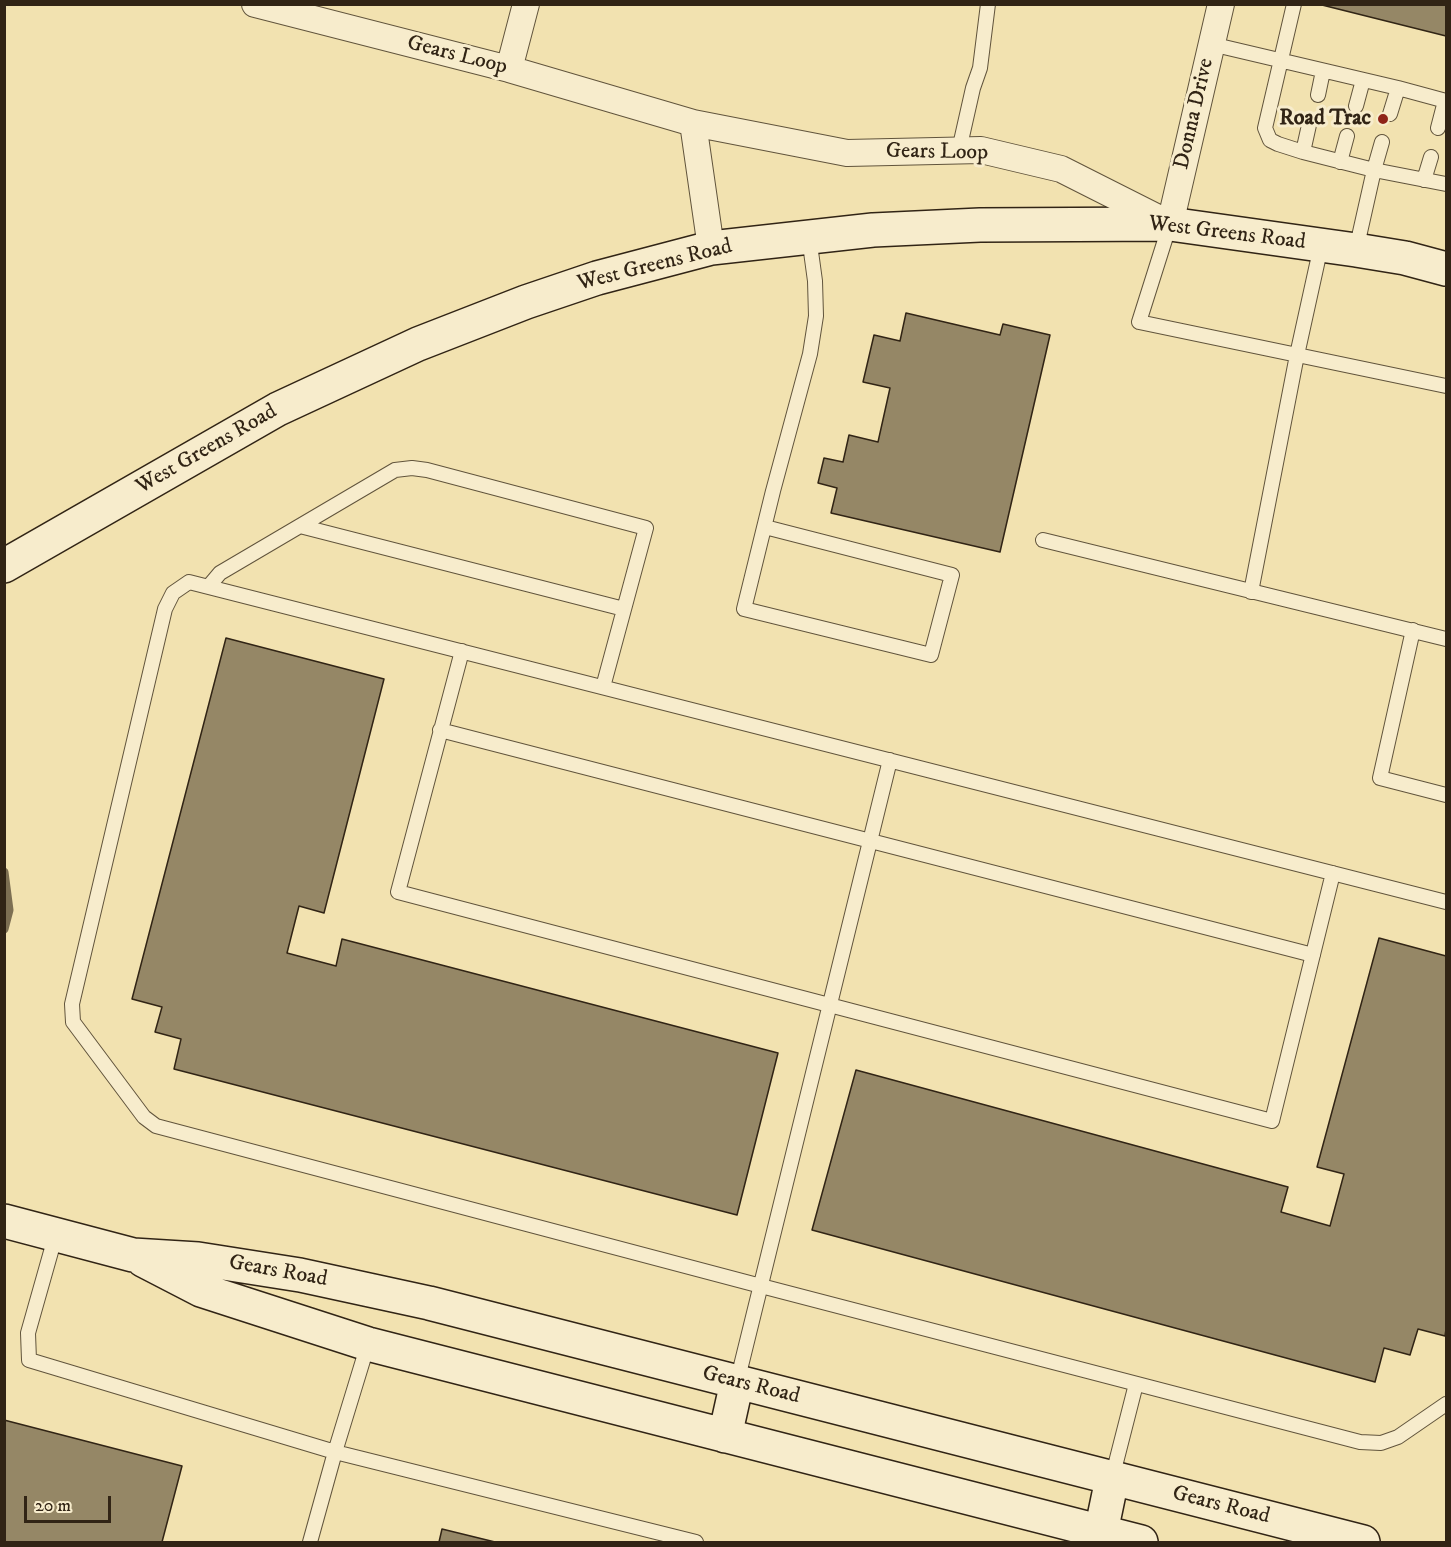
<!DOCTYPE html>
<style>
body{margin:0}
#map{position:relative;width:1451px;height:1547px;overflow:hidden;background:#f2e2b0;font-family:"IM FELL DW Pica",serif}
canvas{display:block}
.frame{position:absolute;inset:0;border:6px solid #312415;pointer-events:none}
.scale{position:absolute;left:24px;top:1496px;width:87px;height:27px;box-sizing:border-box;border:3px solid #312415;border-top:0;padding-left:8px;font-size:18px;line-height:21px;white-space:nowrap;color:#312415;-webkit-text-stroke:4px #f7eccc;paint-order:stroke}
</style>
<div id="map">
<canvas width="1451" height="1547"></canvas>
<div class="frame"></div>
<div class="scale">20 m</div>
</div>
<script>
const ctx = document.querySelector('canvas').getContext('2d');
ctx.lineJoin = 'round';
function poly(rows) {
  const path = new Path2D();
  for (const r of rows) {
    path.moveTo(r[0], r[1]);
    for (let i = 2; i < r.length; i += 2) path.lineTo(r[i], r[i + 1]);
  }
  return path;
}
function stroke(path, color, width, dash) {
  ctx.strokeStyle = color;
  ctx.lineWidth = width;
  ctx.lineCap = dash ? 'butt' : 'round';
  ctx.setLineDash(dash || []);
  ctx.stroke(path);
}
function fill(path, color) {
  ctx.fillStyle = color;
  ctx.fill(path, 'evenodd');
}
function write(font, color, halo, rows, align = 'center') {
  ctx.font = font + ' "IM FELL DW Pica",serif';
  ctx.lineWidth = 6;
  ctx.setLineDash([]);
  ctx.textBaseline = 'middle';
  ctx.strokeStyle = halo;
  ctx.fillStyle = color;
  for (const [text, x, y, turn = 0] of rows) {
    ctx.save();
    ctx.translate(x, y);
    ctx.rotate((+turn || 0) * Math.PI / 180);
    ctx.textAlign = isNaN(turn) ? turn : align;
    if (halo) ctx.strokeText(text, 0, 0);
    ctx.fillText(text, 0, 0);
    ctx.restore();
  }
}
stroke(poly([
 [4,872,9,910,4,929]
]), '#7d6f52', 9);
const building = poly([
 [1318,4,1446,4,1446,36,1318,4],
 [906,313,1000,335,1003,324,1050,335,1000,552,831,513,837,488,818,483,824,458,843,462,849,435,878,442,890,388,863,382,874,335,900,341,906,313],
 [226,638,384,679,324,913,299,906,287,953,336,966,342,939,778,1053,737,1215,174,1069,181,1039,155,1032,162,1007,132,999,226,638],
 [1379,938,1446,956,1446,1329,1445,1336,1418,1329,1410,1355,1384,1348,1375,1382,812,1230,856,1070,1288,1187,1281,1212,1330,1226,1344,1174,1317,1167,1379,938],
 [4,1420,182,1466,162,1542,4,1542,4,1420],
 [442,1529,495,1542,439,1542,442,1529]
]);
fill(building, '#958766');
stroke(building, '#312415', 1.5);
const lane = poly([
 [1294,4,1265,128,1270,140,1278,144,1303,152,1374,170,1382,142],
 [1211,44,1398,88,1446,101],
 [1318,95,1323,71],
 [1356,106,1363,80],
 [1390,114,1398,88],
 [1438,128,1445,101],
 [959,150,973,88,980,68,988,4],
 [1303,152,1309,125],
 [1340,162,1347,136],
 [1424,180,1431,157],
 [1170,224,1139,322,1446,386],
 [1356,250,1374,170,1446,184],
 [300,526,624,609],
 [765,527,952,575,931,655,744,609,773,491,810,354,816,316,815,281,809,237],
 [1043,540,1446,639],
 [209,586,220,573,395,470,412,468,427,470,646,528,603,687],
 [1251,592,1297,355,1321,246],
 [1413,630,1380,778,1446,795],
 [462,651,398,892,1272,1121,1333,873],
 [440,730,1313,955],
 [1446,902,189,582,173,593,165,609,72,1004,73,1022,144,1117,156,1126,761,1286,1360,1442,1381,1443,1398,1437,1446,1404],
 [56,1234,28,1333,29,1360,335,1452,696,1542],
 [737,1382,890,760],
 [1112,1478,1136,1384],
 [310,1542,335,1452,368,1344]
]);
const street = poly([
 [255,4,509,69,693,123,847,153,981,150,1061,169,1170,224,1221,4],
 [509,69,526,4],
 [693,123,711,248]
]);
const secondary = poly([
 [4,566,278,409,418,344,526,302,597,278,711,248,873,230,980,225,1170,224,1356,250,1405,258,1446,269],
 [4,1221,133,1255,198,1259,300,1275,429,1303,1363,1542],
 [143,1260,201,1290,368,1344,1141,1542],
 [725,1436,737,1382],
 [1101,1532,1112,1479]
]);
stroke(lane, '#61543c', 16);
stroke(street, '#61543c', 28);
stroke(secondary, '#312415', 36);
stroke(lane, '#f7eccc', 14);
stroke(street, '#f7eccc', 26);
stroke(secondary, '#f7eccc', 33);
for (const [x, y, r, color] of [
 [1383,119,6,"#8f2418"]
]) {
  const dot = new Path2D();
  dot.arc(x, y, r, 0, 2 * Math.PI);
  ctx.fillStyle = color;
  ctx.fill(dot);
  stroke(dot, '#f7eccc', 2);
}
write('22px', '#312415', '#f7eccc', [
 ["Gears Loop",457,56,14],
 ["Donna Drive",1195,114,-77],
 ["Gears Loop",937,153,1],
 ["West Greens Road",1227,234,7],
 ["West Greens Road",655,266,-14],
 ["West Greens Road",207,450,-30],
 ["Gears Road",278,1272,10],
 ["Gears Road",751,1386,14],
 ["Gears Road",1221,1506,14]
]);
write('bold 22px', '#312415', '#f7eccc', [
 ["Road Trac",1371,119]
], 'right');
</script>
